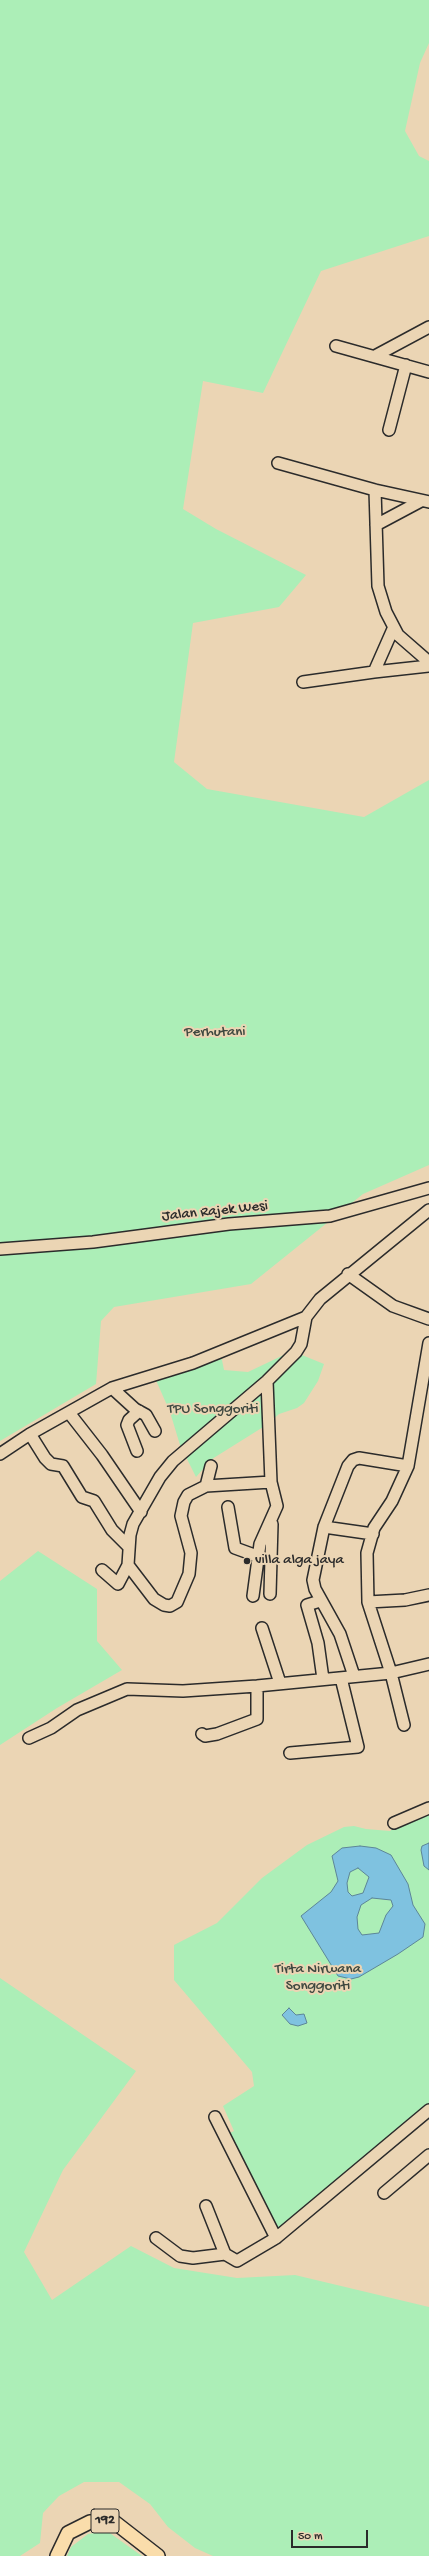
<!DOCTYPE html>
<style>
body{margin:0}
#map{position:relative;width:429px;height:2556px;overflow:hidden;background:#ebd5b4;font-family:"Gochi Hand",sans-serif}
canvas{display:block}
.scale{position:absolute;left:291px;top:2530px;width:77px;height:18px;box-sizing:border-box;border:2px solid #2b2b2b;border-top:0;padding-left:5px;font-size:12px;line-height:14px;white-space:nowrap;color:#2b2b2b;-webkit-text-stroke:3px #ebd5b4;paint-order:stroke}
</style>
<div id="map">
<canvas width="429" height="2556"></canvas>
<div class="scale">50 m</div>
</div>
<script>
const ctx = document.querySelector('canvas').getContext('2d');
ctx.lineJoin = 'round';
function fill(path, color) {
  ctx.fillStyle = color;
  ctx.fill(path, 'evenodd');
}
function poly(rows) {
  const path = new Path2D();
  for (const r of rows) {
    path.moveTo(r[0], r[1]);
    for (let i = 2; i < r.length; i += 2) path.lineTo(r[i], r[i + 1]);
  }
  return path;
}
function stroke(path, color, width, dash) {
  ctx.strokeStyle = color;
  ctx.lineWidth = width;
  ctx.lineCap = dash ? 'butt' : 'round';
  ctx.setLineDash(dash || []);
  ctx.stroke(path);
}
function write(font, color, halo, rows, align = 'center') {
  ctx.font = font + ' "Gochi Hand",sans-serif';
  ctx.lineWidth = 4;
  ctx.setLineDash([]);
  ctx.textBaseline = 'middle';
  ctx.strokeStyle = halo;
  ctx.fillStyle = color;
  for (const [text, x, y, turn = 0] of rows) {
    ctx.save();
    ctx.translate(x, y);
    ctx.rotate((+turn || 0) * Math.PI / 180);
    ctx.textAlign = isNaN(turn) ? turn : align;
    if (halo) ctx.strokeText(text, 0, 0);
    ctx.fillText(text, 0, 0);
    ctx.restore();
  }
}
fill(poly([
 [0,0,429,0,429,43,420,63,405,131,419,156,429,161,429,236,321,271,263,393,203,381,183,509,216,529,306,575,279,607,193,623,174,762,207,789,364,817,429,780,429,1165,363,1194,251,1284,114,1307,101,1321,96,1384,0,1441],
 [292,1351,324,1364,318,1381,304,1403,297,1408,279,1414,268,1424,212,1459,196,1477,180,1445,170,1412,155,1378,221,1355,224,1370,248,1372],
 [38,1551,97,1589,97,1641,122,1670,57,1708,0,1745,0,1581],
 [429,1811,429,2103,321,2195,279,2228,275,2227,230,2133,234,2131,223,2106,254,2086,252,2072,174,1980,174,1945,217,1923,262,1878,307,1845,344,1827,354,1826,366,1829,390,1831,396,1826],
 [0,1978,136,2071,63,2170,24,2252,52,2300,131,2246,174,2268,237,2278,295,2275,429,2307,429,2556,213,2556,195,2548,168,2527,150,2504,119,2482,84,2482,59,2496,43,2513,40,2543,20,2556,0,2556],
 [107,2531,142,2556,67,2556,71,2547,88,2534]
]), '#aceeb7');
const water = poly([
 [429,1843,429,1870,424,1866,421,1850,422,1846,429,1843],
 [360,1846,376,1848,391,1855,408,1884,413,1905,425,1924,423,1937,398,1954,359,1977,351,1979,338,1976,301,1916,331,1892,338,1881,332,1856,342,1848,360,1846],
 [358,1868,369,1877,363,1893,352,1896,348,1892,347,1883,350,1872,358,1868],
 [372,1898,391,1900,393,1906,386,1915,379,1933,362,1935,358,1929,357,1917,361,1905,372,1898],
 [289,2008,296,2015,304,2014,307,2023,298,2026,290,2024,282,2015,289,2008]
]);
fill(water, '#7fc2e0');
stroke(water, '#5d8698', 1);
const minor = poly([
 [336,346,429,372],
 [375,356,429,327],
 [389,430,406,365],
 [278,463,375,490,429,502],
 [375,490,378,586,386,612,398,635,429,662],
 [376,525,421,501],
 [393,629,374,672,429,666],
 [303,682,374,672],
 [0,1249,93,1242,229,1224,330,1216,429,1188],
 [348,1274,393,1306,429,1319],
 [112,1388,135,1409,146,1415,155,1431],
 [70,1414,102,1455,141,1512],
 [137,1451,127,1425,129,1420,139,1411],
 [0,1454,30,1434],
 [271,1482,206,1486,188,1495,184,1502,181,1516,191,1553,189,1574,177,1602,170,1606,164,1605,154,1599,128,1565,130,1535,133,1524,160,1477,173,1461,267,1381,296,1352,301,1344,306,1317],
 [206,1486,211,1466],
 [228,1507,235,1548,257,1556],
 [324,1527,373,1534],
 [128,1546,112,1530,94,1501,82,1497,63,1466,51,1464,45,1458,30,1434,112,1388,193,1363,306,1317,320,1299,429,1210],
 [102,1570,118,1584,128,1565],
 [270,1594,272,1524],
 [253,1596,260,1544,277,1506,271,1482,267,1381],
 [320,1601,307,1605,318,1643,323,1679],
 [368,1602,405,1600,429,1595],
 [262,1628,280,1683],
 [354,1676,340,1634,315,1589,313,1580,324,1527,348,1466,353,1460,359,1458,408,1466],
 [404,1725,391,1673,368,1602,367,1553,374,1528,392,1501,408,1466,429,1343],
 [202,1734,205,1736,217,1734,257,1719,257,1686],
 [29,1738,51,1728,77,1710,127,1689,183,1691,257,1686,391,1673,429,1664],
 [290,1753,358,1747,341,1678],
 [394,1823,429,1808],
 [215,2117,276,2238],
 [384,2193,429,2155],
 [206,2206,225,2254],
 [156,2238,180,2256,193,2258,225,2254,237,2261,276,2238,429,2110]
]);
const major = poly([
 [57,2556,68,2533,90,2522,113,2521,158,2556]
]);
stroke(minor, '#2b2b2b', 14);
stroke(major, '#2b2b2b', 16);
stroke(minor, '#ebd5b4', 11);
stroke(major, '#faddab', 13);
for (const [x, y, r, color] of [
 [247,1561,4,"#2b2b2b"]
]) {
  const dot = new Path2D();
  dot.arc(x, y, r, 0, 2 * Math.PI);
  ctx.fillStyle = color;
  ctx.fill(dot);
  stroke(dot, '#ebd5b4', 1.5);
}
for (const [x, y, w] of [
 [105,2521,28]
]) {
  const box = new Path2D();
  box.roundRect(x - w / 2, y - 12, w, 24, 3);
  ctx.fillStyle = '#ebd5b4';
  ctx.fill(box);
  stroke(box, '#2b2b2b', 1);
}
write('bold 14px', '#2b2b2b', null, [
 ["192",105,2521]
]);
write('15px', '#3e4840', '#ebd5b4', [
 ["Perhutani",215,1033],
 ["TPU Songgoriti",213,1410],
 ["Tirta Nirwana",318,1970],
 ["Songgoriti",318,1987]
]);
write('15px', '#2b2b2b', '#ebd5b4', [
 ["Jalan Rajek Wesi",215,1212,-6]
]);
write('15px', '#2b2b2b', '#ebd5b4', [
 ["villa alga jaya",255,1561]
], 'left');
</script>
